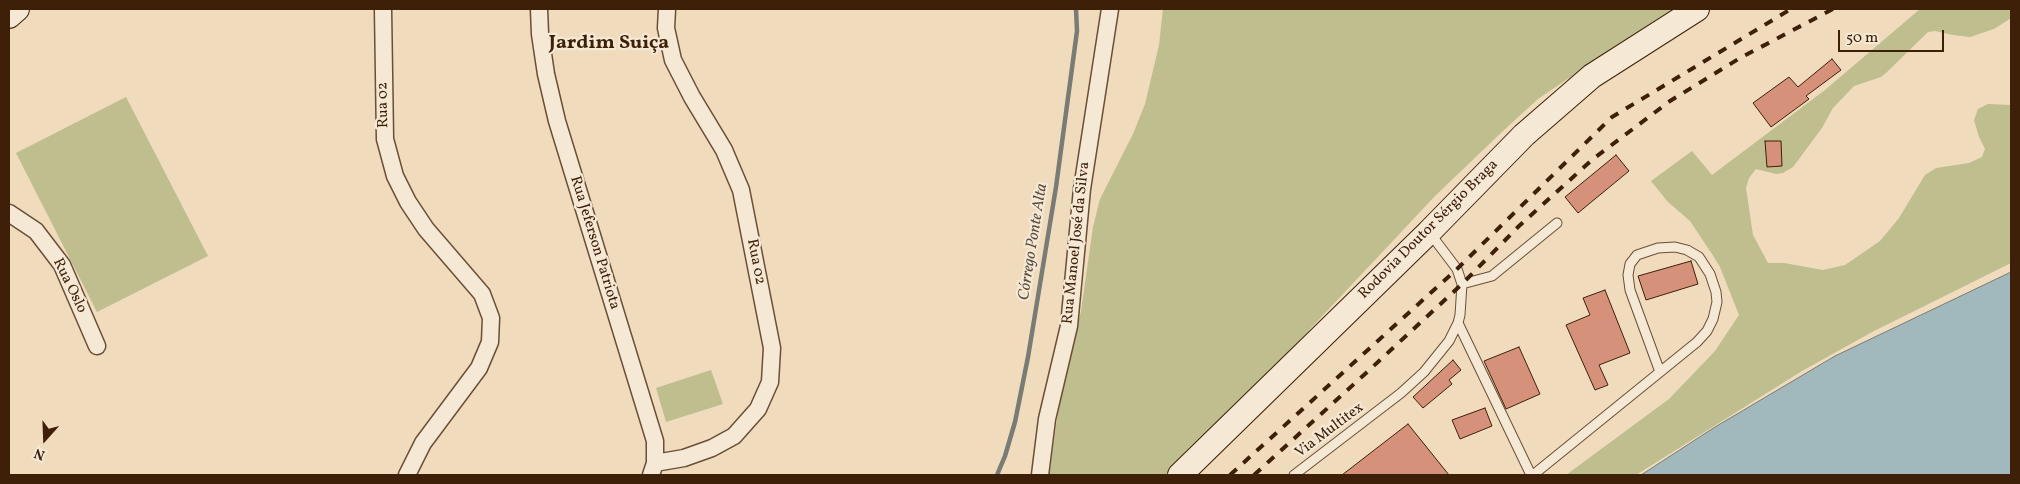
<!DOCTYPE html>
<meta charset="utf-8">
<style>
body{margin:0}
#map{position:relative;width:2020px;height:484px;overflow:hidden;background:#f0dbbd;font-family:Vollkorn,serif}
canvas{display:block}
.frame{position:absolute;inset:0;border:10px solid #3e2009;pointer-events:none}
.north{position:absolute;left:20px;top:414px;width:50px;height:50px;-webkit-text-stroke:4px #f5e8d4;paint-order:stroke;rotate:200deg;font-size:14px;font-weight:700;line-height:20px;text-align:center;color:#3e2009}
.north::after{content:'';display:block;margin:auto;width:18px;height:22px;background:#3e2009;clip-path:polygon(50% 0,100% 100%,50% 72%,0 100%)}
.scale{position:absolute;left:1838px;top:30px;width:106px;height:22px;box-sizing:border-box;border:2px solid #3e2009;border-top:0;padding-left:6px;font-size:15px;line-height:18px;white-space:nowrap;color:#3e2009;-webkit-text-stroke:4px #f5e8d4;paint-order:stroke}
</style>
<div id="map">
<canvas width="2020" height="484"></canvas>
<div class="frame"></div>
<div class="north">N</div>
<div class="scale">50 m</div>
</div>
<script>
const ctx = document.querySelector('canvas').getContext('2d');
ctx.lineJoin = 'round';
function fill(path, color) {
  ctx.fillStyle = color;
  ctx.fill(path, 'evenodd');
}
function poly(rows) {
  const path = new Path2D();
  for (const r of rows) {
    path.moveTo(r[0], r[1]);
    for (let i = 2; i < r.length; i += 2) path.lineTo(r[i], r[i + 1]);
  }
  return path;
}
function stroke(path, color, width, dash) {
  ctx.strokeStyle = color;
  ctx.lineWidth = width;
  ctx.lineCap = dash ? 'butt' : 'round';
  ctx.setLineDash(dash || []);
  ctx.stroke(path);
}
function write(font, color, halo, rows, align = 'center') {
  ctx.font = font + ' Vollkorn,serif';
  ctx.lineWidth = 4.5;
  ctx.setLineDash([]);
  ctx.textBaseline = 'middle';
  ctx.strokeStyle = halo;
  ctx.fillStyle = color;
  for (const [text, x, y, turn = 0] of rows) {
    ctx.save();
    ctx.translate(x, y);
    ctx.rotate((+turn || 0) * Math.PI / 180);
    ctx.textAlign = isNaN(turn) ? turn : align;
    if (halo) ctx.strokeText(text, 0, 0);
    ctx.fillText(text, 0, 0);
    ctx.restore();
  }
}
fill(poly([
 [1163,9,1677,9,1563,82,1538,99,1504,130,1435,196,1234,410,1165,475,1049,475,1060,398,1081,311,1093,227,1100,199,1133,134,1145,104,1159,45],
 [1920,9,2011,9,2011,18,1994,29,1970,37,1953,35,1935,31,1928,32,1887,72,1881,77,1854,86,1833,108,1822,128,1793,167,1783,173,1776,174,1756,169,1749,178,1746,188,1753,235,1768,263,1784,263,1823,270,1845,265,1880,241,1899,218,1925,175,1936,168,1969,163,1982,157,1985,149,1979,137,1974,120,1978,109,1988,104,2011,105,2011,263,1874,331,1802,371,1636,475,1566,475,1669,399,1715,351,1739,315,1720,267,1712,254,1690,221,1668,202,1651,181,1692,151,1712,175,1825,90],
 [126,97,208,256,97,312,16,153],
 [711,370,723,404,666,422,656,388]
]), '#bebe8e');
const water = poly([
 [2011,272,2011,475,1641,475,1715,427,1835,356,2011,272]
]);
fill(water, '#a1b8bd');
stroke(water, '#797b75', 1);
stroke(poly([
 [997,475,1005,456,1015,422,1028,357,1056,187,1077,31,1076,9]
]), '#797b75', 4.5);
const building = poly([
 [1832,59,1841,70,1806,96,1809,99,1771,127,1753,103,1789,77,1798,87,1832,59],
 [1765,141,1781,141,1782,166,1767,167,1765,141],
 [1616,155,1629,171,1578,213,1565,197,1616,155],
 [1691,261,1698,284,1646,300,1638,276,1691,261],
 [1605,290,1630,353,1599,365,1608,385,1595,390,1566,325,1590,315,1583,298,1605,290],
 [1519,347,1540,394,1506,409,1484,361,1519,347],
 [1453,360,1461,370,1449,380,1452,384,1423,408,1413,397,1453,360],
 [1485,408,1492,426,1460,439,1452,420,1485,408],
 [1408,424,1449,475,1342,475,1408,424]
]);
fill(building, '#d59179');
stroke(building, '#3e2009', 1);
const lane = poly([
 [1462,284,1492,276,1557,223],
 [1458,323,1531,475],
 [1294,475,1401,393,1424,372,1449,341,1458,323,1460,315,1462,284,1457,269,1429,232],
 [1533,475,1660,372,1697,342,1707,331,1713,319,1717,302,1716,292,1710,274,1699,257,1687,250,1675,247,1658,248,1637,255,1630,264,1628,275,1630,290,1660,372]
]);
const street = poly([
 [383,9,385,139,395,176,408,202,426,229,482,294,491,318,490,342,479,368,423,443,407,475],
 [539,9,540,34,546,74,557,121,655,441,655,463,651,475],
 [9,213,36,231,62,265,97,346],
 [655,463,684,458,712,448,734,436,758,409,770,382,772,348,741,190,724,150,692,97,673,60,666,28,667,9],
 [1040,475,1047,419,1069,326,1082,189,1110,9]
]);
const secondary = poly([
 [9,16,17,9],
 [1180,475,1429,232,1524,135,1592,76,1697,9]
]);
stroke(lane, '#6a4f36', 11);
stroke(street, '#6a4f36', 19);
stroke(secondary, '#3e2009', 26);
stroke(lane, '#f5e8d4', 9);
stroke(street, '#f5e8d4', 16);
stroke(secondary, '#f5e8d4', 24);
stroke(poly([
 [1230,475,1457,269,1612,117,1791,9],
 [1254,475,1365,374,1462,284,1519,226,1593,159,1670,101,1740,58,1833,9]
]), '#3e2009', 4, [9, 9]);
write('15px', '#3e2009', '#f5e8d4', [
 ["Rua 02",384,105,-91],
 ["Rodovia Doutor Sérgio Braga",1429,230,-45],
 ["Rua Jeferson Patriota",594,243,73],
 ["Rua Manoel José da Silva",1077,243,-84],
 ["Rua 02",755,262,79],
 ["Rua Oslo",69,286,64],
 ["Via Multitex",1330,431,-37]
]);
write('italic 16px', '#5c4e3f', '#f5e8d4', [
 ["Córrego Ponte Alta",1034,242,-81]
]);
write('bold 20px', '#3e2009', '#f5e8d4', [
 ["Jardim Suiça",609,44]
]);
</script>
